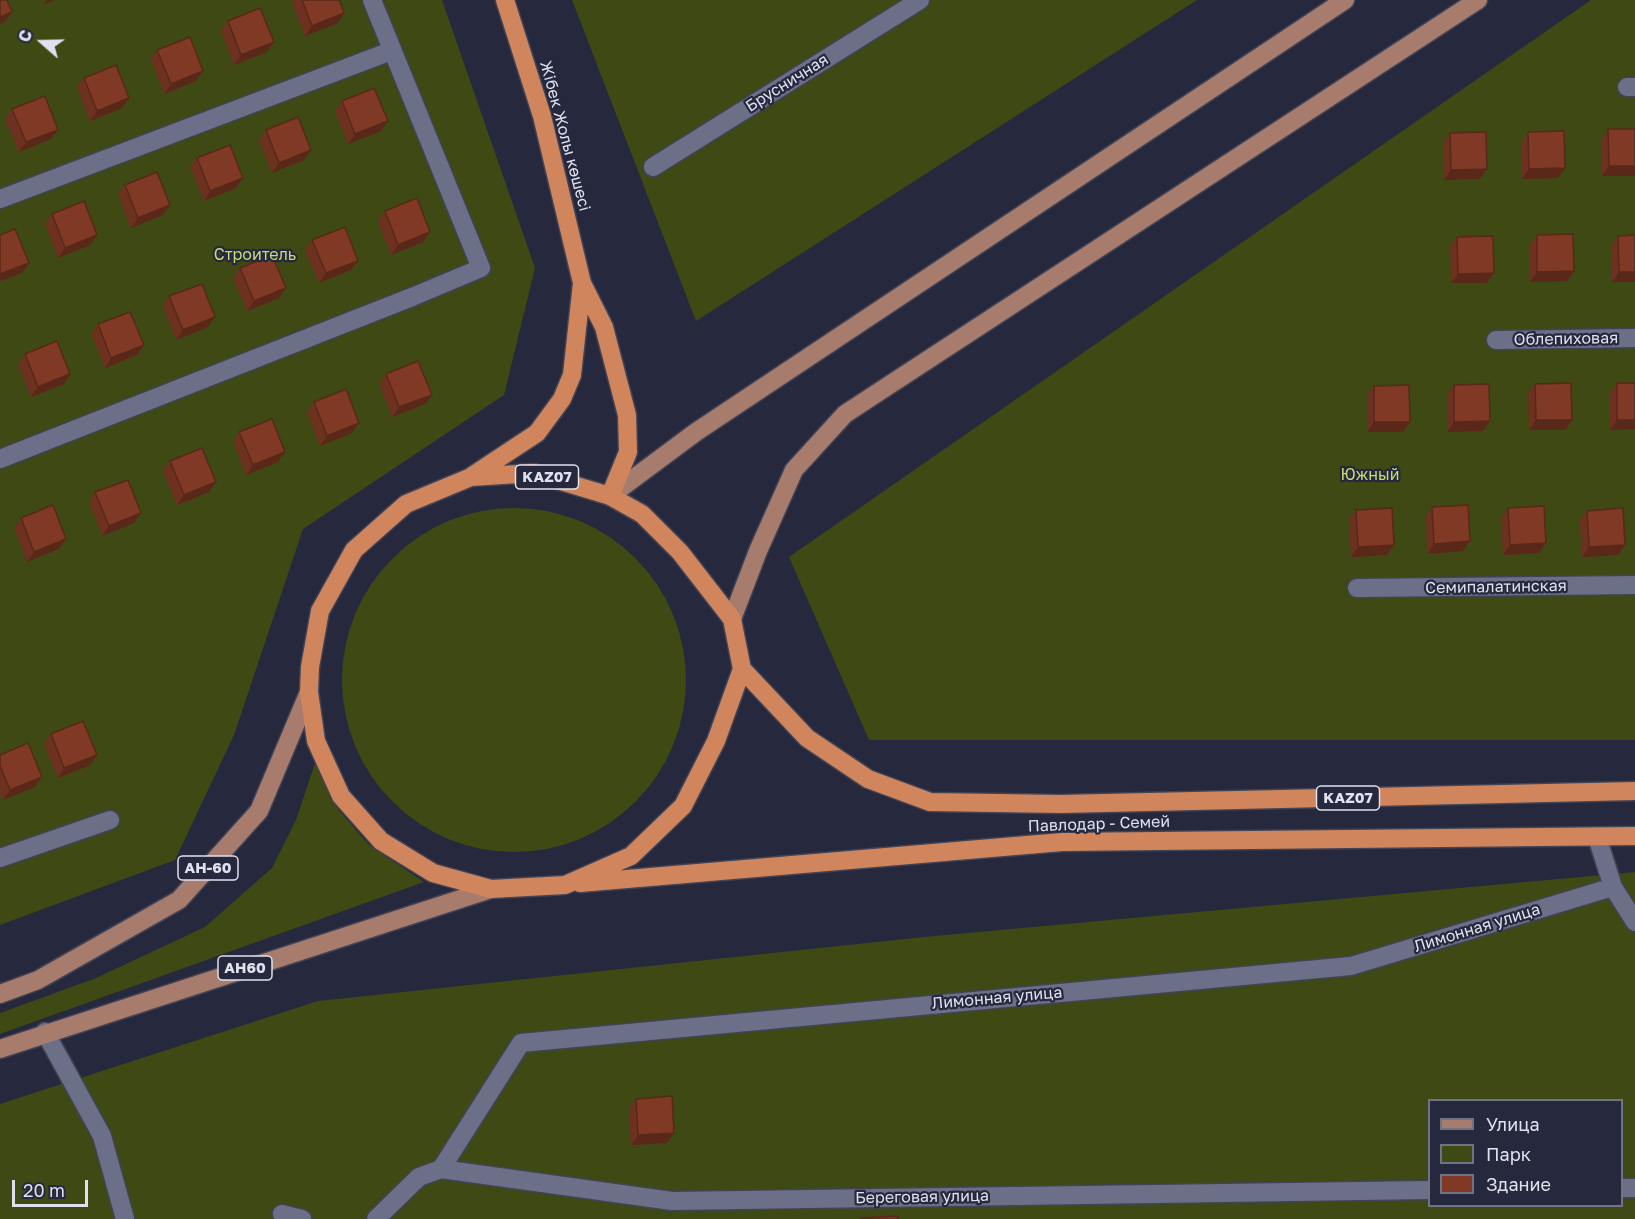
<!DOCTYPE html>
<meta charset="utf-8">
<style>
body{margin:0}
#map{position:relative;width:1635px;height:1219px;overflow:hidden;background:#26293d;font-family:"Golos Text",sans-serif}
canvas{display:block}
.legend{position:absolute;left:1428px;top:1099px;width:195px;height:108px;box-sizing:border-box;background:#26293d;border:2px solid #707384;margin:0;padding:8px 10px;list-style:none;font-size:18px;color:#dfe1ef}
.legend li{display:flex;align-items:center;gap:12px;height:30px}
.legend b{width:30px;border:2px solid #707384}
.north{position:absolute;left:12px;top:12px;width:60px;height:60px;-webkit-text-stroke:4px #26293d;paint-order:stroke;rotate:290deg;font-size:16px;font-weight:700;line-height:24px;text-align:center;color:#dfe1ef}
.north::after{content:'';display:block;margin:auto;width:21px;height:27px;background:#dfe1ef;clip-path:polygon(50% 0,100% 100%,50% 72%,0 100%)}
.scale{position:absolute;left:12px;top:1180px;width:76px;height:27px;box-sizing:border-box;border:3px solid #dfe1ef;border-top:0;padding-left:8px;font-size:18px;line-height:21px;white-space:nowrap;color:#dfe1ef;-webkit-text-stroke:4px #26293d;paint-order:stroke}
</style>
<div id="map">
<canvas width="1635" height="1219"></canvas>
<ul class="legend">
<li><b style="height:8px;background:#a87c6d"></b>Улица</li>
<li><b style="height:16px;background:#3e4913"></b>Парк</li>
<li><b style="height:16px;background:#7f3924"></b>Здание</li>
</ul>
<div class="north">С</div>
<div class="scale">20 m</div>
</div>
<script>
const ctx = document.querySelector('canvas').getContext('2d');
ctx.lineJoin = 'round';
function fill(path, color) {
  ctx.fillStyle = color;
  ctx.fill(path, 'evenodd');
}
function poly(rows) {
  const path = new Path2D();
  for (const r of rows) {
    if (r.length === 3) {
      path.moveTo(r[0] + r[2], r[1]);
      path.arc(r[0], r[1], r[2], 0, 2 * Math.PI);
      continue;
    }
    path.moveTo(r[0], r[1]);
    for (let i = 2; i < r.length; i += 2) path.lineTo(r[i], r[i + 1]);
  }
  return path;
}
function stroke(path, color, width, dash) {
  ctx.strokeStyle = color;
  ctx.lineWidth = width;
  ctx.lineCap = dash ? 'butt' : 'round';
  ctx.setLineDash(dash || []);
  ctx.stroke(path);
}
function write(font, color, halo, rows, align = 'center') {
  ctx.font = font + ' "Golos Text",sans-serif';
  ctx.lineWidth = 4.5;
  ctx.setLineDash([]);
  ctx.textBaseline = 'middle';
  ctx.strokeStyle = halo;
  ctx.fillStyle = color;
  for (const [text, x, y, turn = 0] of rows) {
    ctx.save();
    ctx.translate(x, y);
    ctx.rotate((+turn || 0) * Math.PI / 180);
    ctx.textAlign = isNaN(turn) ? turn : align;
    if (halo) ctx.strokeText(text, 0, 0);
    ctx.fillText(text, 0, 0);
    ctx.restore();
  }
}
fill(poly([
 [0,0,442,0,535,268,504,395,303,529,234,735,175,860,0,925],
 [572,0,1197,0,696,321],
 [1591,0,1635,0,1635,740,869,740,789,557],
 [514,680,172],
 [316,760,337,808,368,844,424,882,0,1034,0,1013,96,978,205,927,272,868,296,820],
 [1635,872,1635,1219,0,1219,0,1104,318,1001,924,937],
 [1430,1100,1622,1100,1622,1206,1430,1206]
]), '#3e4913');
const minor = poly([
 [1627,87,1635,87],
 [653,167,920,0],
 [0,199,391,51],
 [1496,340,1635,338],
 [0,459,412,297,481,268,372,0],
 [1357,588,1635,585],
 [1597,837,1613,887,1635,922],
 [0,858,110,820],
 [45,1032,102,1136,125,1219],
 [441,1169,521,1043,1351,966,1613,887],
 [1622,1188,1635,1188],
 [282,1214,302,1219],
 [376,1219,419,1177,441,1169,672,1201,1430,1190]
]);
const major = poly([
 [610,496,696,432,1345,0],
 [732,619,758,551,794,470,845,414,1478,0],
 [0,994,38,980,179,900,259,811,309,692],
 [0,1049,491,889]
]);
const highway = poly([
 [505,0,542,116,582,283,604,327,627,415,628,452,610,496],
 [534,473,610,496,642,514,680,552,732,619,742,669,716,741,683,806,631,856,565,885,491,889,433,873,381,841,341,796,316,741,309,692,310,667,320,611,354,550,406,504,471,477,534,473],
 [472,476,537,433,562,399,572,375,582,283],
 [742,669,807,738,868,779,930,802,1061,804,1635,791],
 [580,883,1062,842,1635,836]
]);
stroke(minor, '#424355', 21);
stroke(major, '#424355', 21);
stroke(highway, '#424355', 21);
stroke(minor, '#6b6f87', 18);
stroke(major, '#a87c6d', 18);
stroke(highway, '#d1855c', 18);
fill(poly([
 [294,0,339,0,338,23,305,36,292,3],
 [228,21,274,42,267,52,234,65,221,31],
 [157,50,203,71,196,81,164,94,151,60],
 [84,78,129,98,122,108,90,121,77,87],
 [342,101,381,131,348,144,335,111],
 [12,109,58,130,51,139,19,152,5,119],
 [1608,129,1635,129,1635,176,1602,176,1601,139],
 [266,130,304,160,272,173,259,140],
 [1528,132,1565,168,1558,178,1522,179,1522,142],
 [1450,133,1487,169,1480,179,1444,180,1443,143],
 [197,158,236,188,204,201,190,167],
 [125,185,170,205,163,215,131,228,118,194],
 [385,211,430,232,423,242,391,255,378,221],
 [52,214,97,235,90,245,58,258,45,224],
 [1537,235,1574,271,1567,281,1530,282,1530,245],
 [1635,235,1635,282,1612,282,1611,245,1618,236],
 [1457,237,1494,273,1487,283,1451,283,1450,247],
 [312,240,358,261,351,270,319,283,305,250],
 [240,268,279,298,247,311,233,278],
 [169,296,208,327,176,340,163,306],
 [98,324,144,345,137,355,105,368,91,334],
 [25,354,64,384,31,397,18,364],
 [386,374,425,404,392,417,379,383],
 [1617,383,1635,429,1610,430,1610,393],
 [1535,384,1572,420,1565,430,1529,430,1528,393],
 [1454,385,1483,431,1447,432,1447,395],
 [1374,386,1410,422,1403,432,1367,432,1367,395],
 [314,402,352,433,320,446,307,412],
 [239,432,278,462,246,475,233,441],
 [170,461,209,492,177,505,163,471],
 [95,492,141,513,134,523,102,536,89,502],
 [1432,507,1463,551,1427,554,1426,517],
 [1508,508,1546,543,1539,553,1503,555,1501,518],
 [1356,510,1394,545,1387,555,1351,557,1349,520],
 [1587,511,1625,545,1618,555,1582,557,1580,520],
 [21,518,59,549,27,562,14,528],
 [51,734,97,755,90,765,58,778,44,744],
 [0,755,42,777,35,787,3,800,0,793],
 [636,1099,674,1133,667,1143,631,1145,629,1108]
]), '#6d311f');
fill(poly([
 [47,0,55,0,44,4],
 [12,12,5,22,0,24,0,17],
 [344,13,338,23,305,36,312,26],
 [274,42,267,52,234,65,241,55],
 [203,71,196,81,164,94,171,84],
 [129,98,122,108,90,121,97,111],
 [388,121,381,131,348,144,355,134],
 [58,130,51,139,19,152,26,142],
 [311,150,304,160,272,173,279,163],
 [1609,166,1635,166,1635,176,1602,176],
 [1565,168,1558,178,1522,179,1529,169],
 [1487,169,1480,179,1444,180,1451,170],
 [243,178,236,188,204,201,210,191],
 [170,205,163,215,131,228,138,218],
 [430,232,423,242,391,255,398,245],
 [97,235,90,245,58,258,65,248],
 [358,261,351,270,319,283,326,273],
 [29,263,22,273,0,281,0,274],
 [1574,271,1567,281,1530,282,1537,272],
 [1619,272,1635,272,1635,282,1612,282],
 [1494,273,1487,283,1451,283,1458,274],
 [286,288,279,298,247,311,254,301],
 [215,317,208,327,176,340,183,330],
 [144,345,137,355,105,368,111,358],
 [70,374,64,384,31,397,38,387],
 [432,395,425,404,392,417,399,407],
 [1536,420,1572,420,1565,430,1529,430],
 [1617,420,1635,420,1635,429,1610,430],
 [1490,421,1483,431,1447,432,1454,422],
 [1374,422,1410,422,1403,432,1367,432],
 [359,423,352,433,320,446,327,436],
 [285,452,278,462,246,475,253,465],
 [216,482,209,492,177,505,184,495],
 [141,513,134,523,102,536,109,526],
 [66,539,59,549,27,562,34,552],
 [1470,541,1463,551,1427,554,1434,544],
 [1546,543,1539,553,1503,555,1510,545],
 [1394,545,1387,555,1351,557,1358,547],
 [1625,545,1618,555,1582,557,1589,547],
 [97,755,90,765,58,778,64,768],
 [42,777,35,787,3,800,10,790],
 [674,1133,667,1143,631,1145,638,1135]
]), '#592819');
const building = poly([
 [0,0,7,0,12,12,0,17,0,0],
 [302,0,339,0,344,13,312,26,302,0],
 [260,8,274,42,241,55,228,21,260,8],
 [190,37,203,71,171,84,157,50,190,37],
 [116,65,129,98,97,111,84,78,116,65],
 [374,88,388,121,355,134,342,101,374,88],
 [45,96,58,130,26,142,12,109,45,96],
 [298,117,311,150,279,163,266,130,298,117],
 [1608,129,1635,129,1635,166,1609,166,1608,129],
 [1564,131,1565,168,1529,169,1528,132,1564,131],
 [1486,132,1487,169,1451,170,1450,133,1486,132],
 [230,145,243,178,210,191,197,158,230,145],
 [157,172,170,205,138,218,125,185,157,172],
 [417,198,430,232,398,245,385,211,417,198],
 [84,201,97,235,65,248,52,214,84,201],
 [345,227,358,261,326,273,312,240,345,227],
 [15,229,29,263,0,274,0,235,15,229],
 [1573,234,1574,271,1537,272,1537,235,1573,234],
 [1635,235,1635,272,1619,272,1618,236,1635,235],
 [1493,236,1494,273,1458,274,1457,237,1493,236],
 [272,255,286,288,254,301,240,268,272,255],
 [202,284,215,317,183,330,169,296,202,284],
 [130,312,144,345,111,358,98,324,130,312],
 [57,341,70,374,38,387,25,354,57,341],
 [418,361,432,395,399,407,386,374,418,361],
 [1571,383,1572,420,1536,420,1535,384,1571,383],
 [1617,383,1635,383,1635,420,1617,420,1617,383],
 [1489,384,1490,421,1454,422,1454,385,1489,384],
 [1409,385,1410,422,1374,422,1374,386,1409,385],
 [346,389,359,423,327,436,314,402,346,389],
 [272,419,285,452,253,465,239,432,272,419],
 [202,448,216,482,184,495,170,461,202,448],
 [128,480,141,513,109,526,95,492,128,480],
 [53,505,66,539,34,552,21,518,53,505],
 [1468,505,1470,541,1434,544,1432,507,1468,505],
 [1544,506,1546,543,1510,545,1508,508,1544,506],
 [1392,508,1394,545,1358,547,1356,510,1392,508],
 [1623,508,1625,545,1589,547,1587,511,1623,508],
 [83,721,97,755,64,768,51,734,83,721],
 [28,743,42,777,10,790,0,766,0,755,28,743],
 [672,1096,674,1133,638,1135,636,1099,672,1096],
 [897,1216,898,1219,862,1219,861,1218,897,1216]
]);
fill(building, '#7f3924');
stroke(building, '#592819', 1.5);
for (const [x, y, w] of [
 [547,477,63],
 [1348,798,63],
 [208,868,60],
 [245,968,54]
]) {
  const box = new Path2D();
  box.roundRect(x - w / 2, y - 12, w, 24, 4.5);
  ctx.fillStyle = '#26293d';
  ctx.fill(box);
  stroke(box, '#dfe1ef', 1.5);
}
write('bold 15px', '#dfe1ef', null, [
 ["KAZ07",547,477],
 ["KAZ07",1348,798],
 ["АН-60",208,868],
 ["АН60",245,968]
]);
write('16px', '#dfe1ef', '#26293d', [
 ["Брусничная",787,83,-32],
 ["Жібек Жолы көшесі",565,136,75],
 ["Облепиховая",1566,339,-1],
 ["Семипалатинская",1496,587,-1],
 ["Павлодар - Семей",1099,824,-2],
 ["Лимонная улица",1477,928,-17],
 ["Лимонная улица",997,998,-5],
 ["Береговая улица",922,1197,-1]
]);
write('16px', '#c5dc74', '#26293d', [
 ["Строитель",255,255],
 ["Южный",1370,475]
]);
</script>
